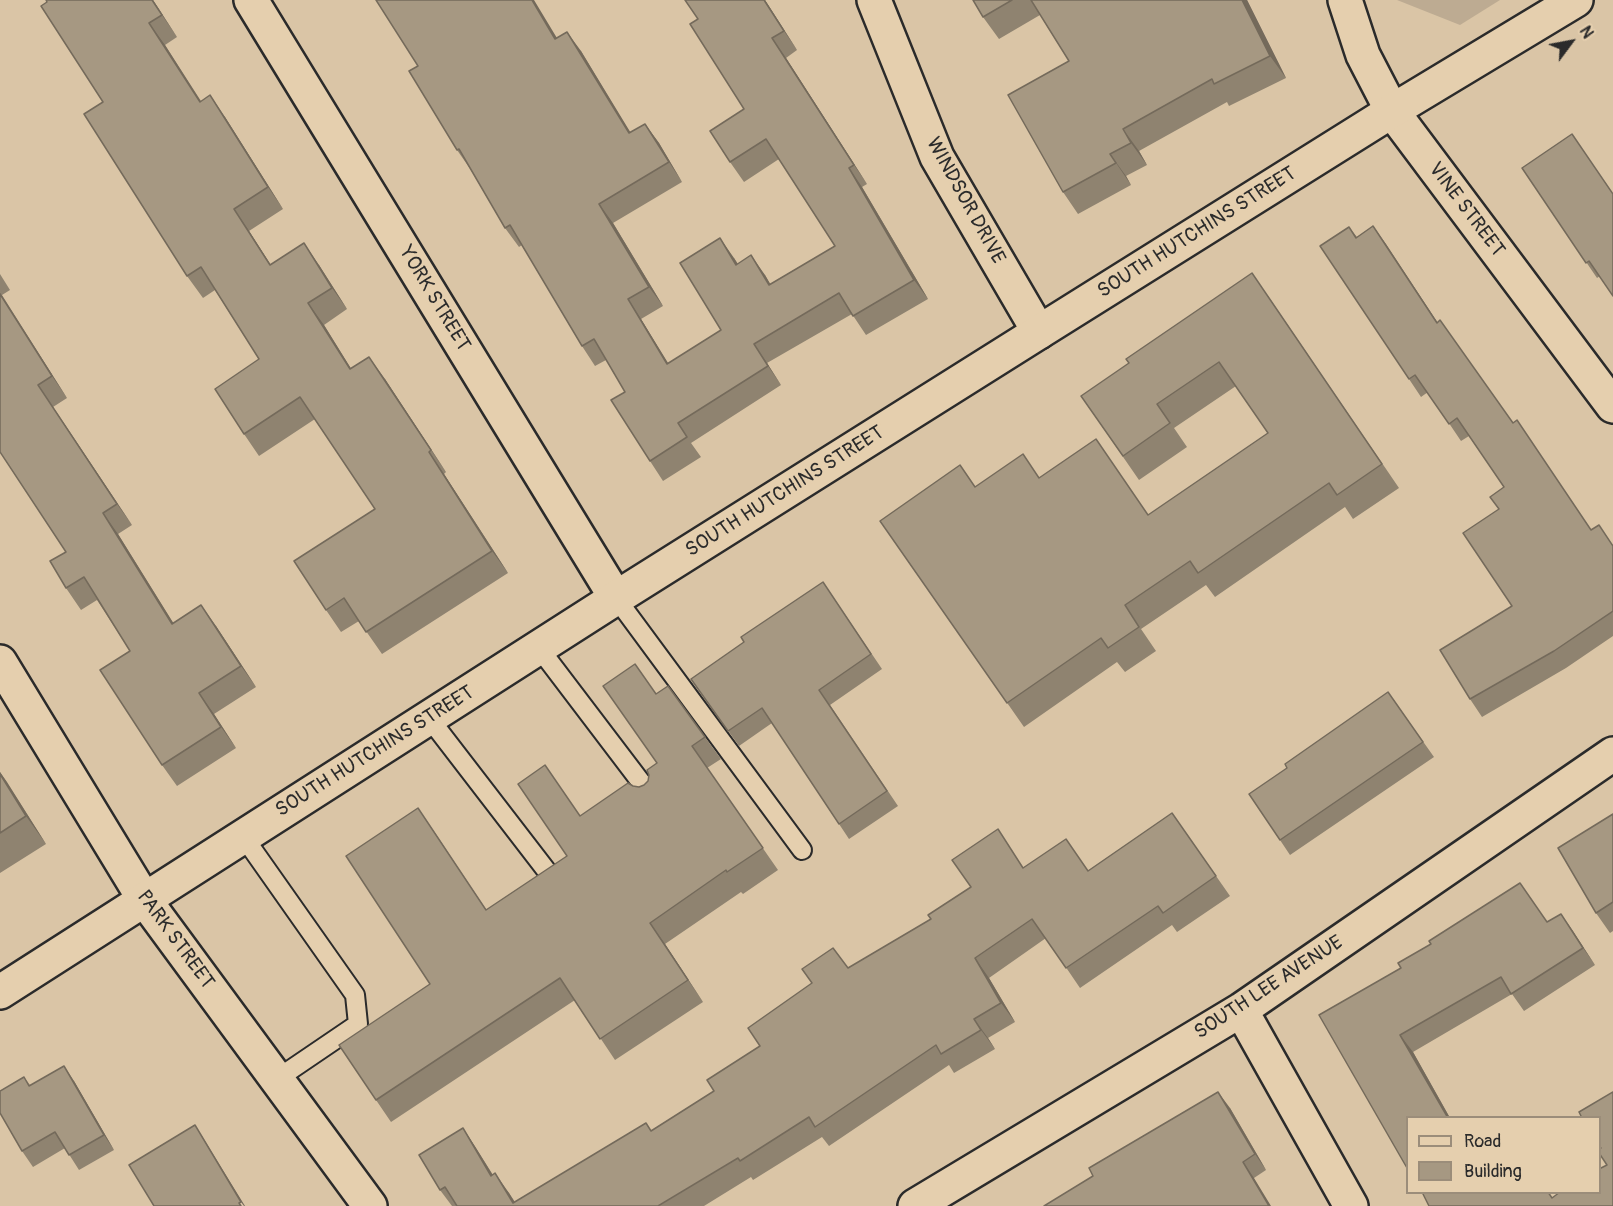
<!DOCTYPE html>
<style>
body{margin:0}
#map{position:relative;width:1613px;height:1206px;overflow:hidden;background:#dac5a6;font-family:Pangolin,sans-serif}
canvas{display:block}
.legend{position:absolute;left:1406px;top:1116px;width:195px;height:78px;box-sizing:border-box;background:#e5cfae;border:2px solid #9b8d7a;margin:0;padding:8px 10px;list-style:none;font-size:18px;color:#2b2b2b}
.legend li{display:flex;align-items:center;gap:12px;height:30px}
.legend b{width:30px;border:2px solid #9b8d7a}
.north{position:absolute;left:1541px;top:12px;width:60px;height:60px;-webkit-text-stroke:4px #e5cfae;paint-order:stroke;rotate:58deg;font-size:16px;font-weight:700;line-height:24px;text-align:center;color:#2b2b2b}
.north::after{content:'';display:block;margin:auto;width:21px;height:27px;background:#2b2b2b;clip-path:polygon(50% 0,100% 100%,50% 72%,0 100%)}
</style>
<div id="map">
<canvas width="1613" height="1206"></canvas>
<ul class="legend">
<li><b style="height:8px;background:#e5cfae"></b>Road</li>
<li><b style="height:16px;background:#a69882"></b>Building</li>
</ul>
<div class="north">N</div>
</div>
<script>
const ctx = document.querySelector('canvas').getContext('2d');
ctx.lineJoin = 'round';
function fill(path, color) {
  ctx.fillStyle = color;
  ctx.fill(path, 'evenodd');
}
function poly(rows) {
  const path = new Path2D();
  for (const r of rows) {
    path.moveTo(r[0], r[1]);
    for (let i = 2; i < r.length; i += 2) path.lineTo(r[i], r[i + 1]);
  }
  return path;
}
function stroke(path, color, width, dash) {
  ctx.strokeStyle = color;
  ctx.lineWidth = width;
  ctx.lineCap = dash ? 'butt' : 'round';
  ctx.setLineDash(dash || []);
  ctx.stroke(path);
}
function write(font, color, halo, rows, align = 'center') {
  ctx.font = font + ' Pangolin,sans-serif';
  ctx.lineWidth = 6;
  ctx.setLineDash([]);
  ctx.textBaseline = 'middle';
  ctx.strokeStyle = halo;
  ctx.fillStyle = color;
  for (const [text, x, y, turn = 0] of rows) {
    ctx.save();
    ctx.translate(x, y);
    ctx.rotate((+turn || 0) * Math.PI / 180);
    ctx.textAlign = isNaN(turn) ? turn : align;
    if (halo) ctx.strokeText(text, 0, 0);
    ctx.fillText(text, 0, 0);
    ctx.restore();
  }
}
fill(poly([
 [1397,0,1500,0,1460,25]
]), '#bdab92');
const service = poly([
 [616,598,802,850],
 [539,648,653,798],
 [429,718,546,870],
 [243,836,355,995,358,1024,277,1079]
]);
const minor = poly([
 [251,0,616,598],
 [874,0,937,157,1039,332],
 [0,662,144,899,370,1206],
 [1241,1010,1351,1206],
 [915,1206,1241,1010,1613,754]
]);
const tertiary = poly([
 [1345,0,1363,55,1392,111,1613,406]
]);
const secondary = poly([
 [0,992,616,598,1039,332,1392,111,1576,0]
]);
stroke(service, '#2b2b2b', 22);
stroke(minor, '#2b2b2b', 38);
stroke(tertiary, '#2b2b2b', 38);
stroke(secondary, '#2b2b2b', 38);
stroke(service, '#e5cfae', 18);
stroke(minor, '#e5cfae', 33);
stroke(tertiary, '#e5cfae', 33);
stroke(secondary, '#e5cfae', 33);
fill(poly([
 [46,0,153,0,177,37,165,45,201,101,225,117,283,209,249,231,270,264,319,265,347,309,324,325,351,369,385,379,446,472,444,474,508,573,382,654,359,621,341,632,326,610,375,509,315,419,259,456,244,434,259,359,215,290,203,298,187,276,103,102],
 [765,0,797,50,786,58,867,184,862,187,928,299,866,335,852,314,767,363,781,385,691,443,701,457,663,481,650,461,625,392,606,360,595,366,582,346,522,245,519,247,505,228,471,170,457,150,418,66,557,38,581,51,630,133,645,124,659,143,682,182,613,223,663,306,641,319,668,364,721,330,734,258,738,264,765,275,770,284,835,246,779,159,744,182,730,162,744,109],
 [973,0,1247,0,1286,78,1229,106,1227,102,1139,151,1147,165,1126,176,1131,185,1078,214,1063,192,1069,61,1040,15,999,39,983,17],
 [1572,134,1600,276,1597,278,1522,168],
 [1373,226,1437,322,1513,423,1529,438,1591,530,1613,545,1613,636,1566,668,1482,717,1470,699,1512,606,1499,509,1504,487,1469,436,1461,441,1428,392,1421,397,1409,379,1349,227,1357,237],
 [0,274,10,290,2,295,67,398,53,407,132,525,118,534,173,623,216,626,256,687,214,714,236,748,177,786,162,765,130,651,97,600,81,610,66,588,66,552,0,452],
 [1268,296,1399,488,1353,519,1345,507,1215,597,1206,585,1141,629,1156,651,1125,672,1117,662,1024,727,880,521,975,487,1039,478,1149,515,1268,433,1236,386,1174,428,1187,447,1139,480,1081,396],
 [823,582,882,669,830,705,898,806,849,839,772,723,739,746,691,679,744,642],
 [1388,692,1434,757,1290,855,1280,840,1287,768],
 [656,694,705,737,721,759,707,768,778,870,743,894,741,892,665,944,703,1002,615,1060,575,1000,391,1122,376,1100,430,984,433,830,486,910,567,856,580,816,633,786,639,787,644,785,648,781,657,763],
 [0,772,46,844,0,873],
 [1172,813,1230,896,1177,932,1172,925,1080,988,1046,938,989,978,1015,1022,988,1038,995,1049,954,1073,949,1065,829,1146,822,1137,753,1180,751,1177,704,1206,452,1206,440,1190,463,1128,476,1148,493,1175,509,1193,515,1202,652,1130,714,1091,760,1046,848,968,1024,867,1089,870],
 [1613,814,1613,931,1610,933,1596,913],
 [1561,914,1595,965,1524,1011,1512,994,1413,1052,1450,1118,1407,1118,1319,1015,1401,968,1431,944,1548,922],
 [24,1077,30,1085,74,1081,114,1150,79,1170,65,1148,33,1167,22,1151],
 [1230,1108,1266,1170,1254,1178,1044,1206]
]), '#8f8370');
fill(poly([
 [152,0,153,0,177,37,162,15],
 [532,0,534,0,569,58,555,39],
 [764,0,765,0,797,50,784,31],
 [1242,0,1247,0,1286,78,1270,56],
 [149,23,165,45,215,124,200,102],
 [567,32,581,51,643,153,629,133],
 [772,38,786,58,867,184,854,165],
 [210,95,225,117,283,209,268,187],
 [645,124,659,143,682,182,669,162],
 [1123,129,1139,151,1147,165,1131,143],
 [1110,154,1126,176,1131,185,1116,163],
 [849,168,862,187,928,299,914,280],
 [599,204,613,223,663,306,649,287],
 [234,209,249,231,285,287,270,265],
 [1373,226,1386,244,1449,340,1437,323],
 [720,238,734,258,750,284,736,265],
 [304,243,319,265,347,309,332,288],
 [751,255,765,275,782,304,769,285],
 [0,293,67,398,52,376,0,294],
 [628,299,641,319,681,384,667,364],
 [308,303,324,325,365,391,350,369],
 [754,344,767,363,781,385,768,366],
 [369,357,385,379,446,472,431,450],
 [38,385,53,407,132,525,117,504],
 [429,452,444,474,508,573,492,551],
 [103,513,118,534,187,645,172,624],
 [201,605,216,626,256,687,241,666],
 [199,693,214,714,236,748,221,727],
 [0,772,7,782,46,844,26,816,0,774],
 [418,808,433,830,501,932,486,910],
 [1561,914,1573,931,1595,965,1583,948],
 [650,923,665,944,703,1002,688,980],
 [975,958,989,978,1015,1022,1001,1003],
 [974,1019,988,1038,995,1049,981,1030],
 [1400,1035,1413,1052,1450,1118,1448,1118],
 [64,1066,74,1081,114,1150,104,1135],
 [1218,1092,1230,1108,1266,1170,1255,1154],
 [195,1125,205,1141,245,1206,244,1206,241,1202],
 [463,1128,476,1148,505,1195,491,1176],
 [1243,1162,1254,1178,1271,1206,1269,1206],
 [495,1173,509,1193,517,1206,515,1206]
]), '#746a5b');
const building = poly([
 [46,0,152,0,162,15,149,23,200,102,210,95,268,187,234,209,270,265,304,243,332,288,308,303,350,369,369,357,431,450,429,452,492,551,366,632,344,598,326,610,294,561,375,509,300,397,244,434,215,389,259,359,201,267,187,276,84,114,103,102,41,6,47,2,46,0],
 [376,0,532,0,555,39,567,32,629,133,645,124,669,162,599,204,649,287,628,299,667,364,721,330,680,263,720,238,736,265,751,255,769,285,835,246,766,139,730,162,710,131,744,109,690,24,698,19,685,0,764,0,784,31,772,38,854,165,849,168,914,280,853,316,839,293,754,344,768,366,678,423,687,437,650,461,611,400,625,392,594,339,582,346,510,225,505,228,459,149,457,150,409,71,418,66,376,0],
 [973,0,1012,0,983,17,973,0],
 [1031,0,1242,0,1270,56,1214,84,1212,79,1123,129,1131,143,1110,154,1116,163,1063,192,1008,95,1069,61,1031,0],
 [1572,134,1613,194,1613,296,1589,261,1586,263,1522,168,1572,134],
 [1373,226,1437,323,1440,320,1513,423,1517,420,1591,530,1599,525,1613,546,1613,611,1554,651,1470,699,1440,650,1512,606,1463,533,1499,509,1490,497,1504,487,1457,418,1449,424,1415,375,1409,379,1320,246,1349,227,1356,238,1373,226],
 [1252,273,1382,464,1337,495,1329,483,1198,573,1190,561,1125,605,1139,627,1108,648,1101,638,1007,703,880,521,960,465,975,487,1023,454,1039,478,1096,439,1148,515,1268,433,1219,362,1157,404,1170,423,1123,456,1081,396,1129,363,1126,359,1252,273],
 [0,294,52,376,38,385,117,504,103,513,172,624,201,605,241,666,199,693,221,727,162,765,100,670,130,651,84,577,66,588,50,561,66,552,0,452,0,294],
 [823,582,871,654,819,690,887,791,839,824,762,708,728,731,691,679,744,642,741,637,823,582],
 [635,664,656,694,668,686,705,737,692,746,763,848,727,872,726,870,650,923,688,980,600,1039,560,978,376,1100,339,1045,430,984,346,856,418,808,486,910,567,856,518,784,545,765,580,816,628,783,633,786,639,787,644,785,648,781,649,775,647,770,657,763,603,686,635,664],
 [1388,692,1423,742,1280,840,1249,794,1287,768,1285,764,1388,692],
 [0,774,26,816,0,833,0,774],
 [1172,813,1216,876,1163,913,1158,906,1066,968,1032,919,975,958,1001,1003,974,1019,981,1030,941,1054,936,1045,815,1127,809,1117,740,1161,738,1158,658,1206,457,1206,445,1187,440,1190,419,1155,463,1128,491,1176,495,1173,513,1203,646,1123,651,1131,714,1091,707,1080,760,1046,748,1028,812,983,802,969,833,948,848,968,931,919,928,915,971,887,952,860,998,829,1023,868,1066,839,1088,871,1172,813],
 [1613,814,1613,902,1596,913,1558,848,1613,814],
 [1520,883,1547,922,1561,914,1583,948,1511,994,1501,977,1400,1035,1448,1118,1407,1118,1407,1168,1319,1015,1401,968,1398,963,1431,944,1429,941,1520,883],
 [64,1066,104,1135,69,1155,55,1132,22,1151,0,1113,0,1091,24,1077,29,1086,64,1066],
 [1218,1092,1255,1154,1243,1162,1269,1206,1044,1206,1093,1176,1089,1168,1218,1092],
 [1613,1092,1613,1206,1429,1206,1422,1192,1548,1192,1552,1198,1560,1192,1599,1192,1599,1169,1607,1165,1599,1153,1599,1149,1601,1148,1599,1146,1599,1118,1582,1118,1579,1112,1613,1092],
 [195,1125,241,1202,239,1203,241,1206,154,1206,129,1165,195,1125]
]);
fill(building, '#a69882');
stroke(building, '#746a5b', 1.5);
write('20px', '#2b2b2b', '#e5cfae', [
 ["WINDSOR DRIVE",965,201,61],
 ["VINE STREET",1466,210,53],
 ["SOUTH HUTCHINS STREET",1197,233,-32],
 ["YORK STREET",434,299,59],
 ["SOUTH HUTCHINS STREET",785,492,-32],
 ["SOUTH HUTCHINS STREET",375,752,-32],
 ["PARK STREET",175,940,54],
 ["SOUTH LEE AVENUE",1269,988,-33]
]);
</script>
